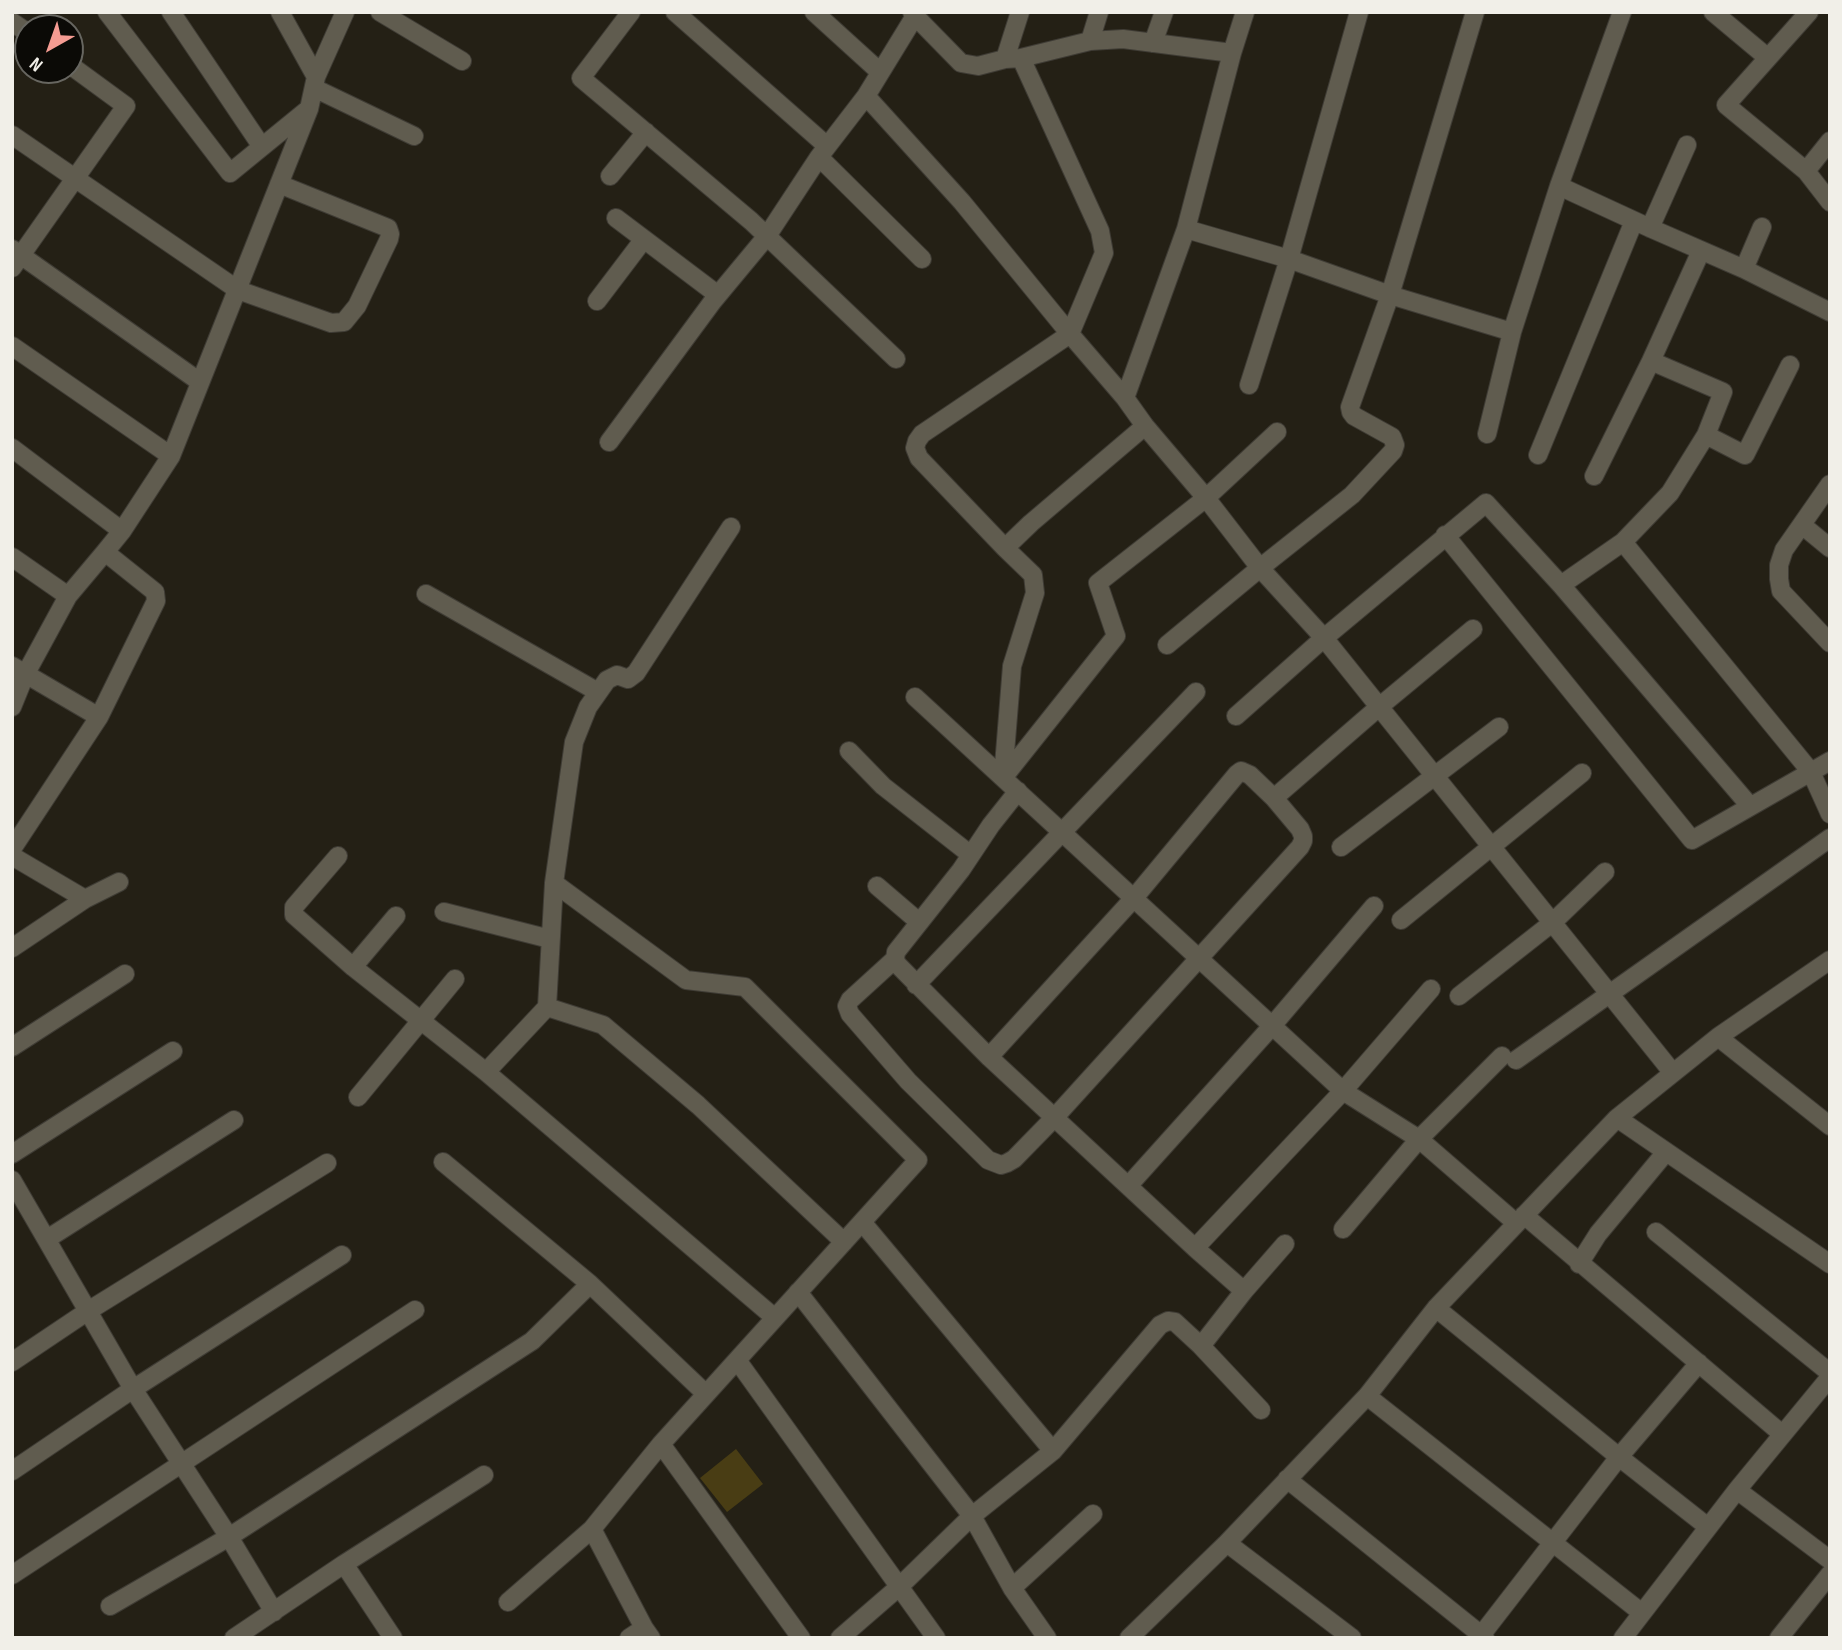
<!DOCTYPE html>
<style>
body{margin:0}
#map{position:relative;width:1842px;height:1650px;overflow:hidden;background:#242015;font-family:"Sofia Sans Condensed",sans-serif}
canvas{display:block}
.frame{position:absolute;inset:0;border:14px solid #f1efe8;pointer-events:none}
.north{position:absolute;left:14px;top:14px;width:70px;height:70px;box-sizing:border-box;background:#0b0a06;border:2px solid #676660;border-radius:50%;rotate:220deg;font-size:19px;font-weight:700;line-height:28px;text-align:center;color:#f1efe8}
.north::after{content:'';display:block;margin:auto;width:24px;height:32px;background:#f59c92;clip-path:polygon(50% 0,100% 100%,50% 72%,0 100%)}
</style>
<div id="map">
<canvas width="1842" height="1650"></canvas>
<div class="frame"></div>
<div class="north">N</div>
</div>
<script>
const ctx = document.querySelector('canvas').getContext('2d');
ctx.lineJoin = 'round';
function fill(path, color) {
  ctx.fillStyle = color;
  ctx.fill(path, 'evenodd');
}
function poly(rows) {
  const path = new Path2D();
  for (const r of rows) {
    path.moveTo(r[0], r[1]);
    for (let i = 2; i < r.length; i += 2) path.lineTo(r[i], r[i + 1]);
  }
  return path;
}
function stroke(path, color, width, dash) {
  ctx.strokeStyle = color;
  ctx.lineWidth = width;
  ctx.lineCap = dash ? 'butt' : 'round';
  ctx.setLineDash(dash || []);
  ctx.stroke(path);
}
fill(poly([
 [736,1449,763,1484,727,1512,700,1478]
]), '#493d14');
const minor = poly([
 [107,12,230,173,306,111],
 [171,12,262,147],
 [280,12,316,77],
 [380,12,462,61],
 [631,12,581,78,751,221,896,359],
 [675,12,827,146],
 [814,12,880,72],
 [912,12,915,16,866,96,962,202,1070,334,1125,398,1145,426,1206,498,1260,568,1324,638,1673,1073],
 [1713,12,1768,58],
 [1809,12,1726,105,1806,171,1830,202],
 [915,16,961,63,978,66,1005,59,1021,58,1100,231,1104,253,1070,334,922,434,917,441,915,448,919,458,1005,548],
 [12,22,28,33],
 [1090,41,1099,12],
 [1153,43,1164,12],
 [1021,58,1090,41,1123,39,1232,53],
 [1005,59,1020,12],
 [314,88,414,136],
 [12,135,238,290,331,323,344,322,357,306,389,239,390,234,388,228,279,184],
 [819,157,922,259],
 [1806,171,1830,141],
 [610,176,646,132],
 [1559,186,1650,228,1744,269,1830,312],
 [616,218,718,295],
 [1650,228,1687,145],
 [1186,229,1289,259,1390,295,1512,332],
 [12,249,200,382],
 [12,268,126,106,70,65],
 [1744,269,1762,227],
 [597,301,644,239],
 [12,346,171,456],
 [1249,385,1289,259,1359,12],
 [1125,398,1186,229,1232,53,1245,12],
 [1487,434,1512,332,1559,186,1622,12],
 [1706,435,1745,455,1790,365],
 [609,442,713,301,767,236,819,157,866,96],
 [12,448,122,531],
 [1538,455,1634,221],
 [1594,476,1651,361,1701,251],
 [1830,484,1784,550,1779,565,1779,579,1781,591,1830,643],
 [1802,525,1830,548],
 [1445,535,1692,840,1830,761],
 [1623,542,1811,772,1830,814],
 [12,557,68,596],
 [1561,585,1623,542,1670,493,1706,435,1723,392,1651,361],
 [426,594,598,692],
 [1167,645,1260,568,1352,495,1393,451,1395,445,1392,437,1354,416,1351,412,1350,407,1390,295,1475,12],
 [12,666,99,717],
 [915,697,1343,1091,1419,1139,1516,1223],
 [12,707,25,675,68,596,105,552,122,531,171,456,309,109,316,77,345,12],
 [1236,716,1324,638,1486,503,1561,585,1750,806],
 [849,751,883,786,971,855],
 [1003,778,1116,636,1098,583,1206,498,1277,432],
 [1003,778,1012,666,1035,593,1033,575,1005,548,1031,523,1145,426],
 [1018,791,991,825,961,870,896,952,895,959,897,964,989,1057,1195,1248,1244,1291],
 [1274,798,1379,707,1473,629],
 [1341,847,1499,727],
 [12,849,99,717,156,601,155,592,105,552],
 [12,856,85,899],
 [338,856,294,907,294,915,353,967,486,1072],
 [554,883,547,1007,486,1072,775,1318],
 [877,886,919,922],
 [444,912,550,939],
 [1401,920,1582,773],
 [12,948,85,899,119,882],
 [895,959,850,1000,847,1006,850,1014,908,1081,988,1160,1001,1165,1007,1163,1014,1159,1055,1117,1300,847,1303,841,1303,836,1300,829,1274,798,1250,775,1241,771,1237,774,1134,898,989,1057],
 [353,967,396,916],
 [916,985,1196,692],
 [1459,996,1552,923,1605,872],
 [547,1007,603,1025,698,1105,844,1242],
 [1718,1037,1830,1126],
 [12,1047,125,974],
 [1516,1060,1830,838],
 [358,1097,455,979],
 [1617,1118,1830,1264],
 [12,1154,173,1051],
 [443,1162,590,1284,706,1394],
 [12,1180,133,1389,229,1537,274,1612],
 [1129,1185,1272,1026,1374,906],
 [1524,1215,1782,1434],
 [862,1222,1053,1451],
 [1343,1229,1419,1139,1502,1056],
 [1656,1232,1830,1373],
 [47,1239,234,1120],
 [1195,1248,1343,1091,1431,989],
 [1579,1264,1598,1234,1666,1152],
 [798,1292,972,1516,1012,1588,1047,1638],
 [1436,1308,1619,1457,1708,1527],
 [737,1360,936,1638],
 [12,1362,88,1311,327,1163],
 [1367,1396,1642,1613],
 [1261,1410,1201,1346,1244,1291,1285,1244],
 [661,1444,801,1638],
 [12,1471,133,1389,342,1255],
 [1287,1479,1485,1638],
 [1737,1490,1830,1560],
 [592,1529,644,1628,651,1638],
 [1227,1543,1352,1638],
 [344,1564,393,1638],
 [12,1575,415,1310],
 [1012,1588,1093,1514],
 [508,1602,592,1529,661,1444,918,1160,745,987,686,980,554,883,574,742,588,707,607,680,617,675,628,679,636,673,731,527],
 [110,1606,229,1537,532,1341,590,1284],
 [234,1638,344,1564,484,1475],
 [629,1638,644,1628],
 [840,1638,900,1586,972,1516,1053,1451,1160,1325,1168,1321,1175,1322,1201,1346],
 [1129,1638,1227,1543,1367,1396,1436,1308,1617,1118,1718,1037,1830,960],
 [1479,1638,1619,1457,1699,1363],
 [1623,1638,1737,1490,1830,1377],
 [1779,1638,1830,1574]
]);
stroke(minor, '#3f3c35', 20);
stroke(minor, '#605c4f', 18);
</script>
